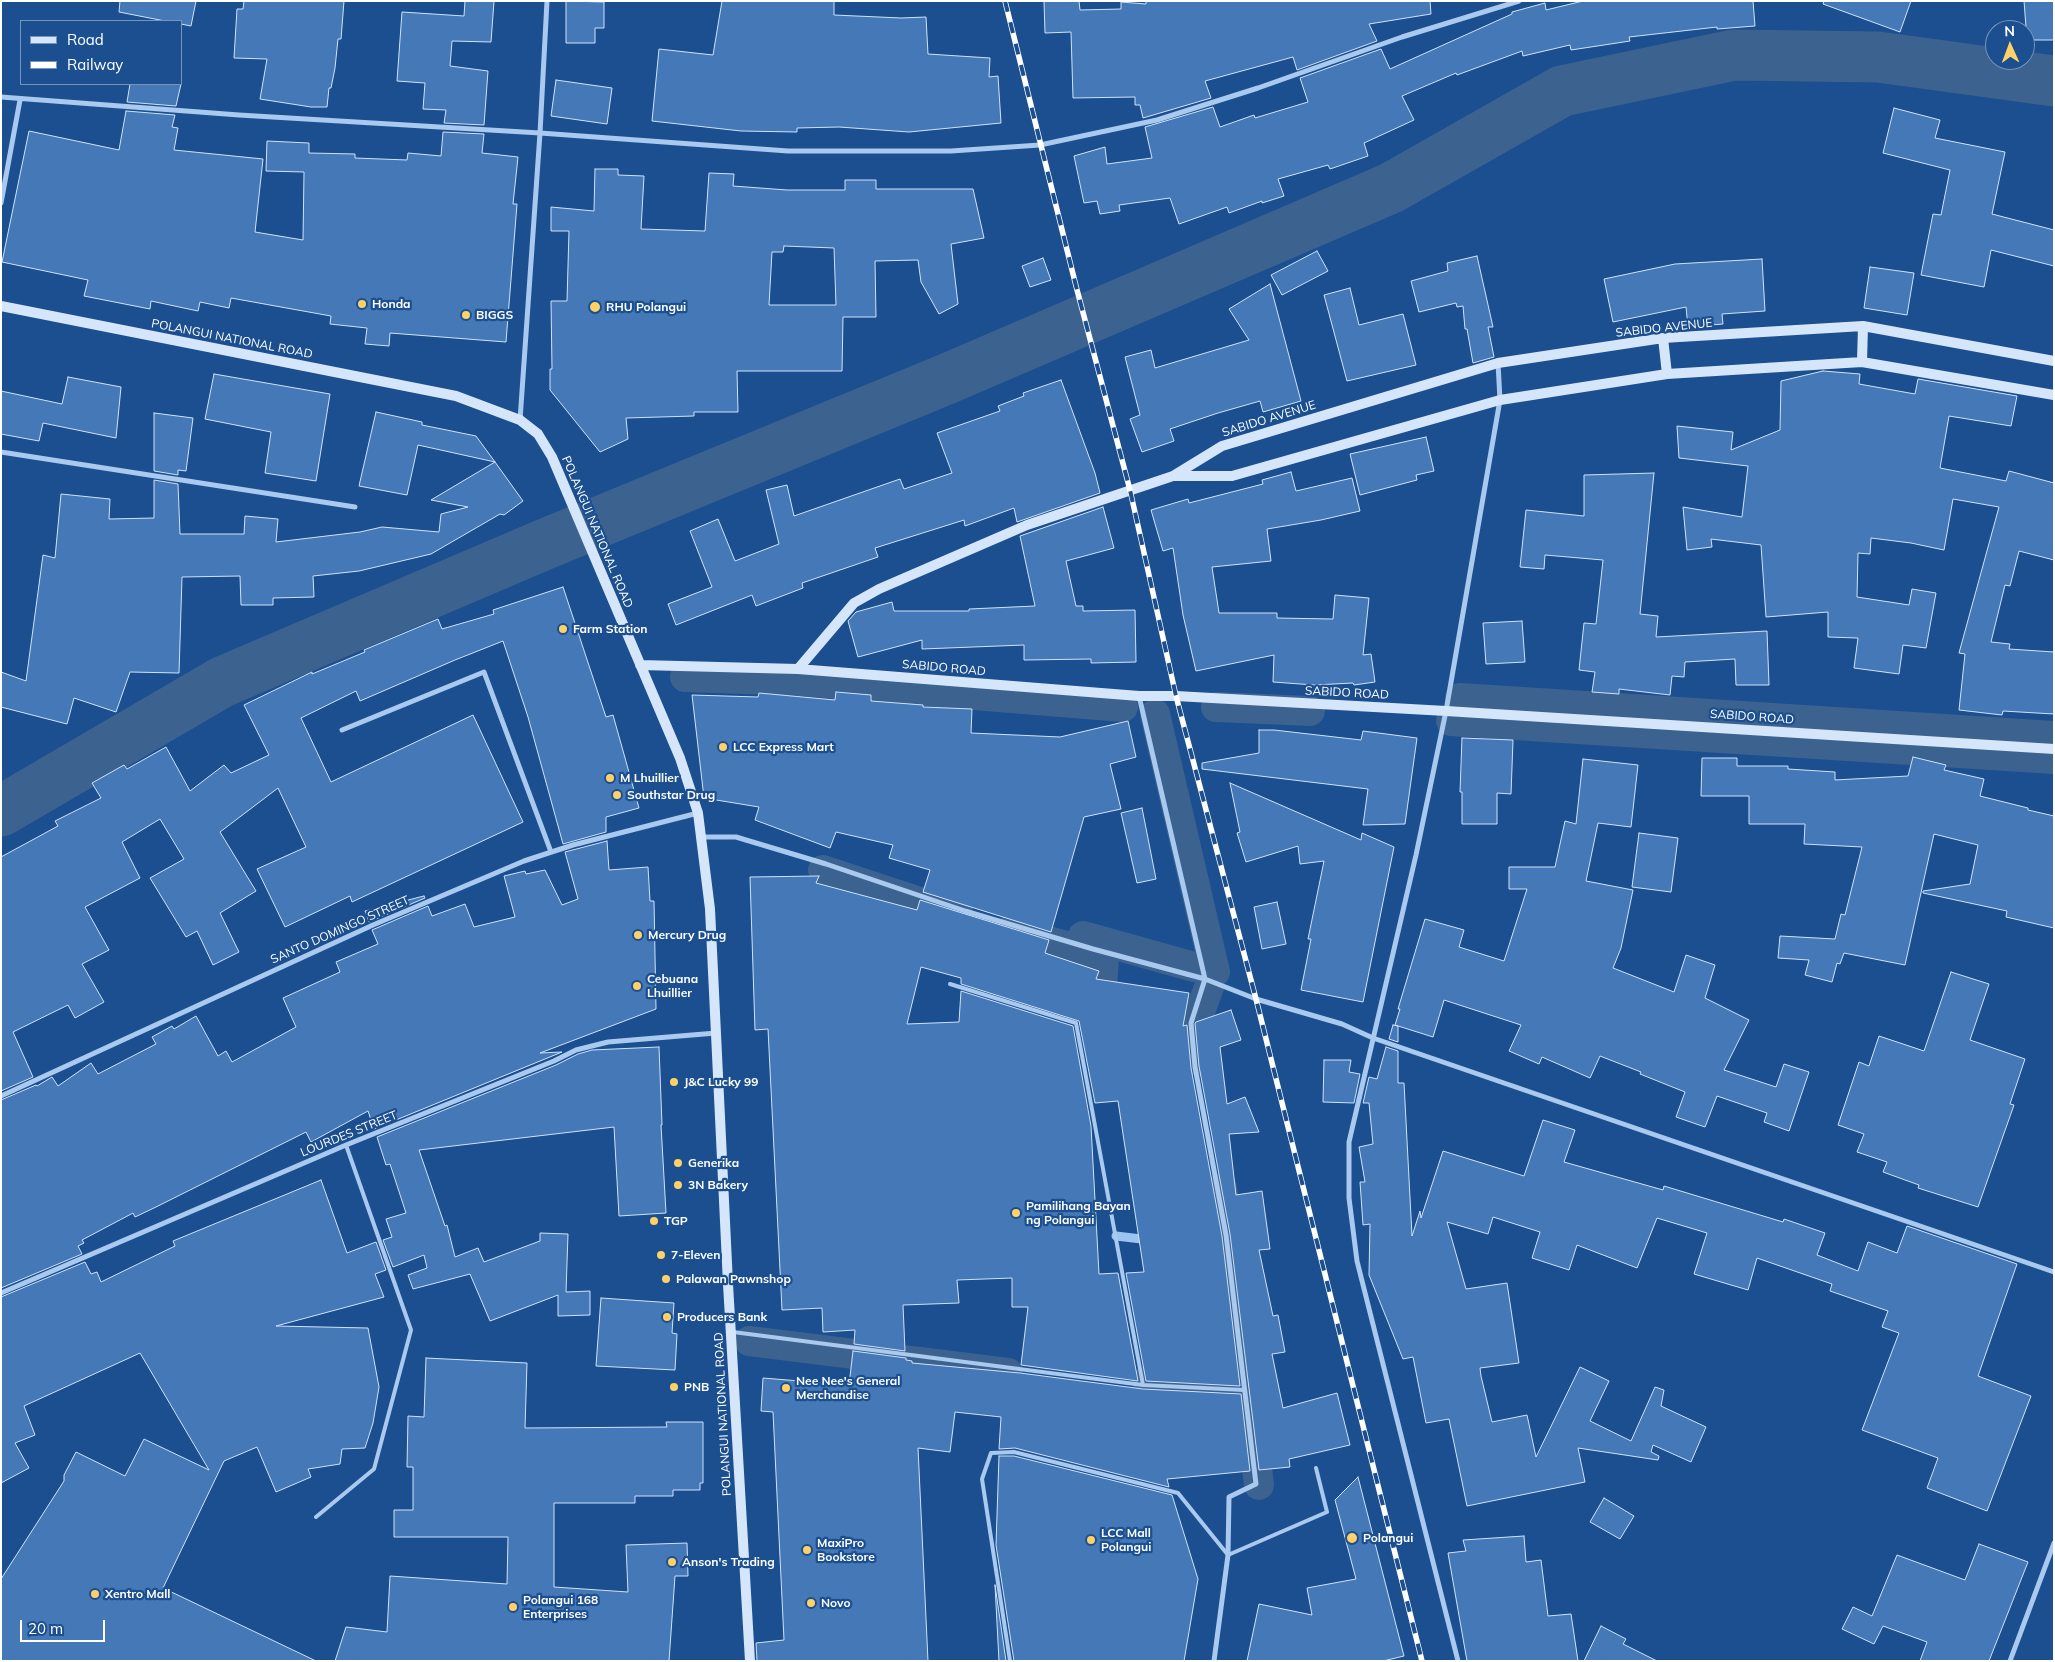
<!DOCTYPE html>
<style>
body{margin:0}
#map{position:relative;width:2055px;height:1662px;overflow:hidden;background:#1b4f8f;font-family:Mulish,sans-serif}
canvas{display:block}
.frame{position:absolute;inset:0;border:2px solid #fff;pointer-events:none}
.legend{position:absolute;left:20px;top:20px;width:162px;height:65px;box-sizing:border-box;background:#1b4f8f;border:1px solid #7695bc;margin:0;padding:6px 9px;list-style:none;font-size:15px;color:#fff}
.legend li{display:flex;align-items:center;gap:10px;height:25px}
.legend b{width:25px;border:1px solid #7695bc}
.north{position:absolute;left:1985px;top:20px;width:50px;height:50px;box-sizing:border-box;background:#1b4f8f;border:1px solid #7695bc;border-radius:50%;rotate:358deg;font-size:14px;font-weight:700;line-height:20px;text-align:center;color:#fff}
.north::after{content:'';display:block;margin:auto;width:18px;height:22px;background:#ffd166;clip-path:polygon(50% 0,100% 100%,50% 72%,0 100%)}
.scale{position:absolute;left:20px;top:1620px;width:85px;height:22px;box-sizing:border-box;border:2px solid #fff;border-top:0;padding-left:6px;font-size:15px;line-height:18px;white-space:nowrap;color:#fff;-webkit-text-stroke:4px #1b4f8f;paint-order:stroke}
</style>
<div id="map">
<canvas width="2055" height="1662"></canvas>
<div class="frame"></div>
<ul class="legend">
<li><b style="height:6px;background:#d6e6fa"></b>Road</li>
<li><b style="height:6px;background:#fff"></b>Railway</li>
</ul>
<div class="north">N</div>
<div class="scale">20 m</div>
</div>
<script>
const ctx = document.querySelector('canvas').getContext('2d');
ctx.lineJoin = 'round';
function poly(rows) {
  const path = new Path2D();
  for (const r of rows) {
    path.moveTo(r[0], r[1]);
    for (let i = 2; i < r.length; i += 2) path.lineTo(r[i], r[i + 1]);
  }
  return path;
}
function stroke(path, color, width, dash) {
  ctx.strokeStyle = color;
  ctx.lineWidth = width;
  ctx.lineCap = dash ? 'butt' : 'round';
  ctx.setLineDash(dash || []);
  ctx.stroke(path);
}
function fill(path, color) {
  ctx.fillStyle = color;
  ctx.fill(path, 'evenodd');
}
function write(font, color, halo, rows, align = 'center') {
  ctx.font = font + ' Mulish,sans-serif';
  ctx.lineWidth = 4.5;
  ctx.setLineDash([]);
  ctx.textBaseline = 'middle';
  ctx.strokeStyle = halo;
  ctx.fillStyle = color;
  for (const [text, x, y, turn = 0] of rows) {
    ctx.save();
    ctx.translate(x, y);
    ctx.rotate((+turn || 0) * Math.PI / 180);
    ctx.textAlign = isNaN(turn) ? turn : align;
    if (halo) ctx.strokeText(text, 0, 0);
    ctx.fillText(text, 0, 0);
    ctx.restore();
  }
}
stroke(poly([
 [1116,1236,1150,1240]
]), '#9cc4f0', 9);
stroke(poly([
 [685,677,800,681,1123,707],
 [1460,698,2054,736],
 [1216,707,1310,711],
 [1155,714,1215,972],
 [1451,721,2054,759],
 [823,870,959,915],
 [1010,930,1104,957,1100,1021],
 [1083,936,1194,967],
 [1200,1061,1196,1023,1209,987],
 [1222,1188,1231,1239,1259,1485],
 [749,1341,1008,1373],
 [1147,1381,1234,1385]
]), '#3c6290', 30);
stroke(poly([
 [1,811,222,682,543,545,949,378,1391,188,1562,91,1734,55,1878,57,2054,81]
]), '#3c6290', 51);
const building = poly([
 [120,1,196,1,191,26,181,24,181,21,165,21,119,12,120,1],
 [244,1,344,1,341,39,338,39,335,68,331,88,329,88,327,107,311,107,260,99,267,59,234,58,237,9,243,9,244,1],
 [465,1,494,1,491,42,452,41,450,66,488,71,484,125,444,123,446,110,423,109,425,83,397,81,402,12,464,16,465,1],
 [566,1,604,2,604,28,595,28,595,43,566,43,566,1],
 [722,1,834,1,834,15,901,18,926,17,928,54,990,58,989,77,998,76,1001,123,909,132,839,127,797,128,797,132,741,131,652,121,659,49,713,55,722,1],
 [1044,1,1079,1,1080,10,1121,9,1121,2,1146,4,1146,1,1430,1,1431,14,1369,24,1377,41,1297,70,1293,57,1205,81,1211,98,1143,118,1140,105,1135,105,1135,97,1073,98,1071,32,1045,33,1044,1],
 [1583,1,1753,1,1755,26,1717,29,1717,27,1629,37,1630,41,1571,50,1570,45,1523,56,1522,51,1457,75,1456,73,1402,96,1414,120,1364,143,1368,156,1330,169,1328,165,1278,179,1284,196,1262,203,1262,201,1229,213,1227,207,1179,224,1170,198,1119,205,1120,211,1100,214,1097,201,1084,203,1074,156,1105,147,1107,164,1152,158,1145,127,1213,107,1220,127,1254,115,1255,118,1308,102,1300,78,1381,49,1390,69,1512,14,1512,12,1545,3,1546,10,1583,1],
 [1824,1,1911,1,1900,32,1823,4,1824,1],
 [2024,1,2054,1,2054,40,2027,40,2024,1],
 [556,80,612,88,607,124,551,116,556,80],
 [130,84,181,84,176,106,127,102,130,84],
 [1894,108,1940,120,1935,138,2005,152,1992,214,2054,230,2054,266,1991,250,1984,287,1921,275,1933,214,1941,215,1950,170,1883,153,1894,108],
 [126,111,175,115,172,127,178,128,174,150,263,159,255,232,303,240,304,172,266,171,267,141,309,143,309,153,355,154,355,158,407,160,408,153,441,156,443,132,484,134,482,153,518,157,513,204,517,204,506,342,390,333,389,346,365,344,367,328,330,324,331,316,231,298,229,308,200,302,198,311,151,301,150,309,84,296,88,280,2,262,29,131,119,150,126,111],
 [595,169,618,169,618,175,644,176,641,229,705,231,709,173,734,174,733,186,787,190,845,190,845,180,876,180,876,189,973,189,984,238,951,244,958,304,939,314,921,282,918,260,875,261,876,317,843,317,842,371,737,371,738,412,694,412,694,416,626,418,628,439,600,452,550,390,550,369,552,369,551,301,567,301,569,231,551,231,551,207,594,211,595,169],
 [784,246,834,248,836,305,769,305,772,252,783,252,784,246],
 [1317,251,1328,271,1282,295,1271,275,1317,251],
 [1477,256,1493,327,1488,327,1494,357,1473,363,1467,329,1465,329,1463,306,1457,307,1456,303,1419,312,1411,281,1448,271,1447,263,1477,256],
 [1043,258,1051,280,1030,287,1022,266,1043,258],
 [1762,259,1765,311,1722,314,1723,324,1688,327,1686,307,1613,322,1604,279,1675,264,1762,259],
 [1870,267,1914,273,1907,315,1864,308,1870,267],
 [1270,284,1301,401,1263,412,1260,401,1218,413,1170,429,1174,441,1142,452,1130,419,1140,415,1125,357,1151,350,1155,368,1249,340,1229,309,1270,284],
 [1350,288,1359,325,1403,314,1416,365,1347,381,1324,295,1350,288],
 [1823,371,1860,374,1859,384,1915,394,1918,379,2017,396,2011,426,1949,416,1940,468,2006,481,2009,471,2054,483,2054,560,2019,551,2010,586,2005,585,1991,642,2010,644,2009,649,2054,652,2054,714,2003,711,2002,715,1959,710,1965,654,1959,653,1999,507,1953,499,1944,550,1911,543,1871,538,1870,554,1858,553,1857,597,1909,605,1912,589,1936,593,1926,648,1903,645,1899,674,1854,668,1858,638,1828,637,1828,612,1766,617,1761,545,1711,539,1712,547,1687,550,1683,507,1742,517,1748,466,1679,458,1677,426,1733,432,1731,450,1780,430,1781,381,1823,371],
 [214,374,330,394,316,481,265,473,271,432,205,419,214,374],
 [68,377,121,387,116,438,43,423,39,441,1,434,1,391,62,404,68,377],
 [1061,380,1095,473,1100,493,1017,522,1014,508,965,526,964,520,875,548,878,557,802,583,803,588,756,606,752,595,676,625,668,604,712,587,690,531,718,519,735,561,779,544,766,490,787,485,794,516,900,479,904,489,952,473,937,433,1000,411,998,406,1024,396,1023,393,1061,380],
 [376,412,422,422,422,425,476,436,495,462,418,445,407,495,359,486,376,412],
 [154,413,193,418,186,471,178,470,178,475,154,471,154,413],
 [1426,437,1434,471,1416,475,1417,480,1360,495,1350,454,1426,437],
 [495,462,523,501,504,515,500,514,431,554,359,571,313,576,314,597,273,598,273,605,241,605,240,576,182,577,179,673,130,672,116,712,74,698,67,724,1,707,1,672,26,681,43,555,55,558,61,494,110,499,109,519,154,518,154,480,178,484,180,534,244,534,245,516,278,519,276,542,360,532,382,527,439,532,441,514,468,507,431,500,495,462],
 [1291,472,1296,491,1352,478,1360,511,1321,520,1267,529,1271,561,1212,567,1219,613,1277,613,1277,618,1333,619,1335,595,1369,598,1363,655,1371,654,1375,682,1354,685,1353,683,1314,685,1273,682,1274,655,1196,671,1183,615,1173,548,1163,551,1151,510,1188,499,1189,503,1263,484,1262,480,1291,472],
 [1654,473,1640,614,1658,616,1656,637,1767,631,1769,685,1736,685,1735,659,1685,662,1684,677,1672,676,1670,695,1619,689,1619,694,1592,692,1595,672,1579,670,1584,623,1596,624,1603,560,1545,555,1544,569,1520,567,1526,510,1584,516,1584,475,1654,473],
 [1103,507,1114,548,1066,561,1076,606,1083,606,1083,611,1135,610,1136,662,1091,663,1091,659,1024,660,1024,645,922,649,922,640,858,657,848,621,856,612,892,602,894,611,969,611,969,609,1035,606,1020,536,1103,507],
 [563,587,606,717,613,715,639,808,606,817,606,832,563,844,528,717,503,641,455,660,360,701,356,691,301,718,331,782,473,715,523,822,352,902,350,896,285,927,257,869,306,847,278,788,220,832,256,891,220,913,239,952,213,965,197,931,186,937,150,878,184,859,160,819,122,842,140,878,85,907,109,950,82,964,104,1002,75,1018,68,1005,13,1032,33,1077,1,1091,1,857,58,826,55,821,101,798,92,783,124,765,127,769,166,747,190,791,224,765,231,773,269,755,244,705,312,672,312,674,365,652,364,650,438,619,442,629,494,614,493,610,563,587],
 [1522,621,1525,662,1486,664,1483,623,1522,621],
 [836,692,871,695,871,701,923,705,923,707,972,709,971,733,1060,737,1128,721,1136,757,1110,764,1121,809,1084,817,1051,932,923,892,930,870,889,858,893,845,836,832,830,848,755,820,759,807,704,798,692,695,758,697,759,693,835,700,836,692],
 [1259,730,1274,730,1361,740,1363,731,1417,738,1405,824,1363,825,1368,789,1202,769,1202,763,1259,753,1259,730],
 [1462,738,1513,740,1511,794,1497,793,1497,824,1462,824,1462,792,1460,792,1462,738],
 [1913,757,1946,765,1944,770,1984,779,1980,796,2028,808,2028,810,2054,816,2054,928,2006,917,2007,911,1923,893,1923,891,1970,884,1978,845,1934,834,1905,965,1844,953,1840,964,1837,963,1832,982,1805,975,1809,960,1778,958,1780,936,1835,939,1841,914,1845,915,1862,847,1804,844,1805,824,1749,824,1749,796,1701,796,1702,758,1737,758,1737,766,1788,766,1788,769,1835,772,1835,780,1908,776,1913,757],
 [1583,759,1638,765,1631,827,1598,823,1586,881,1633,890,1621,948,1613,968,1674,992,1686,955,1715,965,1705,998,1749,1020,1724,1070,1776,1087,1784,1064,1809,1072,1789,1131,1764,1122,1767,1113,1717,1096,1705,1127,1676,1117,1685,1092,1640,1074,1641,1072,1600,1056,1590,1078,1542,1057,1539,1064,1509,1051,1521,1025,1444,1000,1433,1037,1395,1025,1400,1009,1398,1009,1425,919,1464,930,1459,947,1504,961,1527,889,1509,889,1509,867,1555,867,1565,821,1576,824,1583,759],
 [1230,783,1361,840,1362,833,1394,847,1363,1002,1301,990,1311,939,1308,939,1324,861,1300,864,1298,846,1246,862,1237,833,1240,832,1230,783],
 [1142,808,1156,879,1137,883,1121,813,1142,808],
 [1639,833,1678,838,1671,892,1632,887,1639,833],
 [607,841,609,870,648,867,650,901,654,901,656,1009,540,1053,562,1052,374,1129,368,1111,311,1142,306,1132,156,1207,135,1217,133,1213,82,1240,84,1243,78,1246,82,1254,1,1288,1,1100,36,1085,37,1086,52,1077,58,1086,91,1063,98,1074,156,1044,152,1037,172,1026,174,1029,196,1016,218,1056,226,1051,232,1062,296,1027,283,998,340,972,336,962,378,944,372,930,428,906,432,916,465,904,474,927,515,917,504,876,525,871,526,874,545,870,562,905,578,899,565,852,607,841],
 [819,876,816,883,917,910,920,900,1049,940,1045,953,1099,971,1096,979,1189,993,1183,1026,1187,1025,1191,1068,1222,1236,1240,1386,1146,1381,1126,1273,1144,1272,1118,1101,1095,1103,1079,1021,961,984,961,978,921,967,907,1024,959,1022,961,991,1073,1026,1091,1126,1099,1274,1118,1273,1138,1381,1021,1365,1028,1307,1012,1307,1012,1278,957,1280,959,1303,903,1305,905,1351,854,1344,855,1330,823,1332,822,1308,782,1310,768,1029,755,1030,750,877,819,876],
 [424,896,425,898,369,922,365,911,424,896],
 [1277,902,1286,944,1262,949,1254,907,1277,902],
 [1951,972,1989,984,1970,1040,2025,1059,2010,1104,2014,1105,1978,1207,1918,1188,1919,1185,1883,1172,1887,1162,1857,1152,1864,1134,1838,1125,1859,1062,1869,1066,1879,1036,1924,1051,1951,972],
 [1231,1010,1241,1040,1220,1047,1227,1104,1245,1097,1259,1132,1229,1134,1236,1195,1262,1191,1270,1249,1259,1250,1273,1316,1278,1315,1285,1352,1272,1354,1283,1408,1337,1393,1350,1445,1289,1459,1290,1467,1259,1470,1230,1234,1199,1066,1195,1023,1196,1022,1231,1010],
 [1393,1025,1398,1026,1398,1042,1389,1039,1393,1025],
 [659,1047,662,1125,661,1125,666,1213,619,1216,614,1127,419,1150,445,1226,447,1225,455,1257,478,1248,484,1262,540,1241,540,1233,568,1234,566,1292,590,1291,590,1315,558,1316,558,1295,490,1321,470,1274,413,1289,408,1275,427,1268,424,1255,393,1267,383,1240,392,1237,386,1219,406,1213,390,1164,386,1165,377,1137,556,1065,578,1054,592,1050,659,1047],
 [1386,1047,1398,1051,1398,1083,1404,1083,1412,1236,1420,1211,1421,1218,1443,1151,1524,1176,1543,1120,1575,1130,1564,1162,1663,1190,1664,1186,1783,1222,1784,1219,1825,1233,1817,1255,1858,1271,1868,1242,1897,1253,1907,1226,2017,1264,1978,1376,2031,1396,1987,1511,1927,1488,1938,1458,1862,1430,1899,1333,1882,1327,1888,1311,1830,1291,1832,1284,1757,1258,1748,1290,1694,1274,1707,1233,1657,1218,1637,1268,1577,1245,1569,1270,1532,1258,1540,1232,1493,1217,1488,1234,1447,1222,1466,1289,1507,1283,1519,1363,1480,1368,1481,1376,1492,1422,1527,1415,1536,1457,1580,1367,1609,1381,1590,1421,1631,1441,1655,1387,1664,1390,1661,1406,1706,1427,1691,1462,1653,1445,1651,1452,1659,1456,1658,1460,1578,1448,1585,1482,1467,1506,1449,1419,1426,1423,1413,1357,1403,1359,1369,1275,1370,1224,1363,1225,1360,1182,1365,1182,1359,1147,1373,1144,1369,1103,1363,1103,1369,1077,1377,1079,1386,1047],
 [1324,1060,1351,1060,1349,1072,1360,1074,1354,1103,1323,1102,1324,1060],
 [321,1180,347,1253,376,1242,386,1270,375,1274,384,1297,276,1326,368,1328,379,1387,373,1423,365,1448,342,1449,340,1464,308,1469,311,1477,276,1492,257,1447,224,1461,163,1588,316,1661,1,1661,1,1579,64,1481,64,1475,76,1452,125,1476,144,1439,209,1470,140,1353,24,1406,35,1435,15,1443,29,1468,1,1483,1,1297,85,1262,91,1274,97,1272,101,1282,175,1246,173,1241,321,1180],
 [601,1298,674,1303,672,1333,677,1334,675,1370,596,1366,601,1298],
 [853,1351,906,1358,906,1360,912,1361,912,1363,1020,1373,1143,1389,1241,1394,1250,1471,1167,1479,1169,1487,1015,1448,999,1449,1001,1417,955,1412,950,1452,918,1448,928,1661,757,1661,756,1643,784,1640,773,1412,761,1411,763,1378,849,1385,853,1351],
 [426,1358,527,1363,525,1428,667,1427,666,1422,703,1422,703,1483,700,1483,700,1490,673,1490,673,1496,635,1496,635,1503,554,1503,554,1587,628,1592,626,1545,687,1543,688,1576,675,1576,669,1661,335,1661,346,1627,387,1632,390,1576,507,1584,508,1537,394,1537,394,1510,413,1510,413,1467,407,1467,408,1416,424,1417,426,1358],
 [999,1456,1014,1456,1172,1495,1198,1579,1184,1661,1014,1661,996,1545,999,1456],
 [1358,1477,1404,1656,1383,1661,1247,1661,1259,1604,1312,1615,1307,1588,1356,1579,1335,1500,1358,1477],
 [1604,1498,1634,1516,1620,1539,1590,1522,1604,1498],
 [1524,1536,1526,1562,1541,1560,1548,1616,1571,1614,1578,1661,1467,1661,1448,1553,1466,1551,1463,1540,1524,1536],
 [1979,1544,2028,1562,1989,1661,1920,1661,1927,1642,1883,1626,1874,1644,1842,1629,1853,1607,1872,1616,1897,1555,1965,1580,1979,1544],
 [995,1585,1006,1661,999,1661,995,1585],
 [1601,1626,1626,1639,1623,1644,1657,1661,1584,1661,1601,1626]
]);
fill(building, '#4478b7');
stroke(building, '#cfe3fa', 1);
stroke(poly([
 [950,984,1076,1023,1143,1385],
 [733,1332,1143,1385,1244,1390],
 [316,1517,374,1469,411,1330,346,1145],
 [1010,1661,982,1479,991,1453,1014,1452,1178,1493,1228,1555,1327,1512,1316,1468]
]), '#a9c9ee', 4);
stroke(poly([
 [1,97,239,115,540,133,788,151,951,151,1040,145,1157,120,1258,88,1402,37,1519,1],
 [1,203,20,100],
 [520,420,540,133,547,1],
 [1,452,355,507],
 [1139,696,1205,979,1191,1023,1195,1067,1226,1235,1256,1484,1229,1497,1228,1555,1214,1661],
 [342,730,484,672,551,852],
 [701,837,736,837,826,864,965,911,1093,949,1205,979,1256,999,1342,1024,1373,1038,2054,1272],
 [1,1096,373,925,524,861,573,845,698,813],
 [1,1293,346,1145,554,1061,576,1050,608,1042,716,1033],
 [1458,1661,1357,1261,1349,1198,1349,1142,1416,855,1446,711,1500,400,1498,363],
 [2010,1661,2054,1543]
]), '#a9c9ee', 5);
stroke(poly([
 [1,306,456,396,520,420,538,434,552,457,680,758,698,813,710,909,728,1284,750,1661],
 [1663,338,1667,374],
 [1862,362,1863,326],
 [1174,476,1232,476,1500,400,1667,374,1862,362,2054,395],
 [640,665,798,669,1139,696,1176,696,1446,711,2054,749],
 [798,669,854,603,879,589,1027,525,1173,476,1222,446,1498,363,1663,338,1863,326,2054,361]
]), '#d6e6fa', 10);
const rail = poly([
 [1005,1,1076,286,1130,490,1176,696,1256,999,1422,1661]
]);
stroke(rail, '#fff', 5.5);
stroke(rail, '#1b4f8f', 4, [11]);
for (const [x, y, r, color] of [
 [362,304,5,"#ffd166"],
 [595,307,6,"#ffd166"],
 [466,315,5,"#ffd166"],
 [563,629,5,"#ffd166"],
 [723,747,5,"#ffd166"],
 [610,778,5,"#ffd166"],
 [617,795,5,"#ffd166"],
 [638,935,5,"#ffd166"],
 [637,986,5,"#ffd166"],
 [674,1082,5,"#ffd166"],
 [678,1163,5,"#ffd166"],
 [678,1185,5,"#ffd166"],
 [1016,1213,5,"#ffd166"],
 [654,1221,5,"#ffd166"],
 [661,1255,5,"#ffd166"],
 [666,1279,5,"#ffd166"],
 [667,1317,5,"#ffd166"],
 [674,1387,5,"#ffd166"],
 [786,1388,5,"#ffd166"],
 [1352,1538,6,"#ffd166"],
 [1091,1540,5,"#ffd166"],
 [807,1550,5,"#ffd166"],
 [672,1562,5,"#ffd166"],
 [95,1594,5,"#ffd166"],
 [811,1603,5,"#ffd166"],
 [513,1607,5,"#ffd166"]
]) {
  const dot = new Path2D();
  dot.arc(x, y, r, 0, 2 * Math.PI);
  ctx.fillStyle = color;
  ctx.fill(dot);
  stroke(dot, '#1b4f8f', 2);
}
write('bold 12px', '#fff', '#1b4f8f', [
 ["Honda",372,304],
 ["RHU Polangui",606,307],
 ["BIGGS",476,315],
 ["Farm Station",573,629],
 ["LCC Express Mart",733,747],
 ["M Lhuillier",620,778],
 ["Southstar Drug",627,795],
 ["Mercury Drug",648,935],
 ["Cebuana",647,979],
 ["Lhuillier",647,993],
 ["J&C Lucky 99",684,1082],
 ["Generika",688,1163],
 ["3N Bakery",688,1185],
 ["Pamilihang Bayan",1026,1206],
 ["ng Polangui",1026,1220],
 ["TGP",664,1221],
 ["7-Eleven",671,1255],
 ["Palawan Pawnshop",676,1279],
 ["Producers Bank",677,1317],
 ["Nee Nee's General",796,1381],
 ["Merchandise",796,1395],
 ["PNB",684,1387],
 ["LCC Mall",1101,1533],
 ["Polangui",1101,1547],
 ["Polangui",1363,1538],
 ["MaxiPro",817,1543],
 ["Bookstore",817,1557],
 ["Anson's Trading",682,1562],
 ["Xentro Mall",105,1594],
 ["Polangui 168",523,1600],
 ["Enterprises",523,1614],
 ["Novo",821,1603]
], 'left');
write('12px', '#fff', '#1b4f8f', [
 ["SABIDO AVENUE",1664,328,-6],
 ["POLANGUI NATIONAL ROAD",232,339,11],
 ["SABIDO AVENUE",1269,419,-17],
 ["POLANGUI NATIONAL ROAD",597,532,67],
 ["SABIDO ROAD",944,668,5],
 ["SABIDO ROAD",1347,693,3],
 ["SABIDO ROAD",1752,717,4],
 ["SANTO DOMINGO STREET",340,930,-24],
 ["LOURDES STREET",349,1134,-22],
 ["POLANGUI NATIONAL ROAD",723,1414,-93]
]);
</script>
